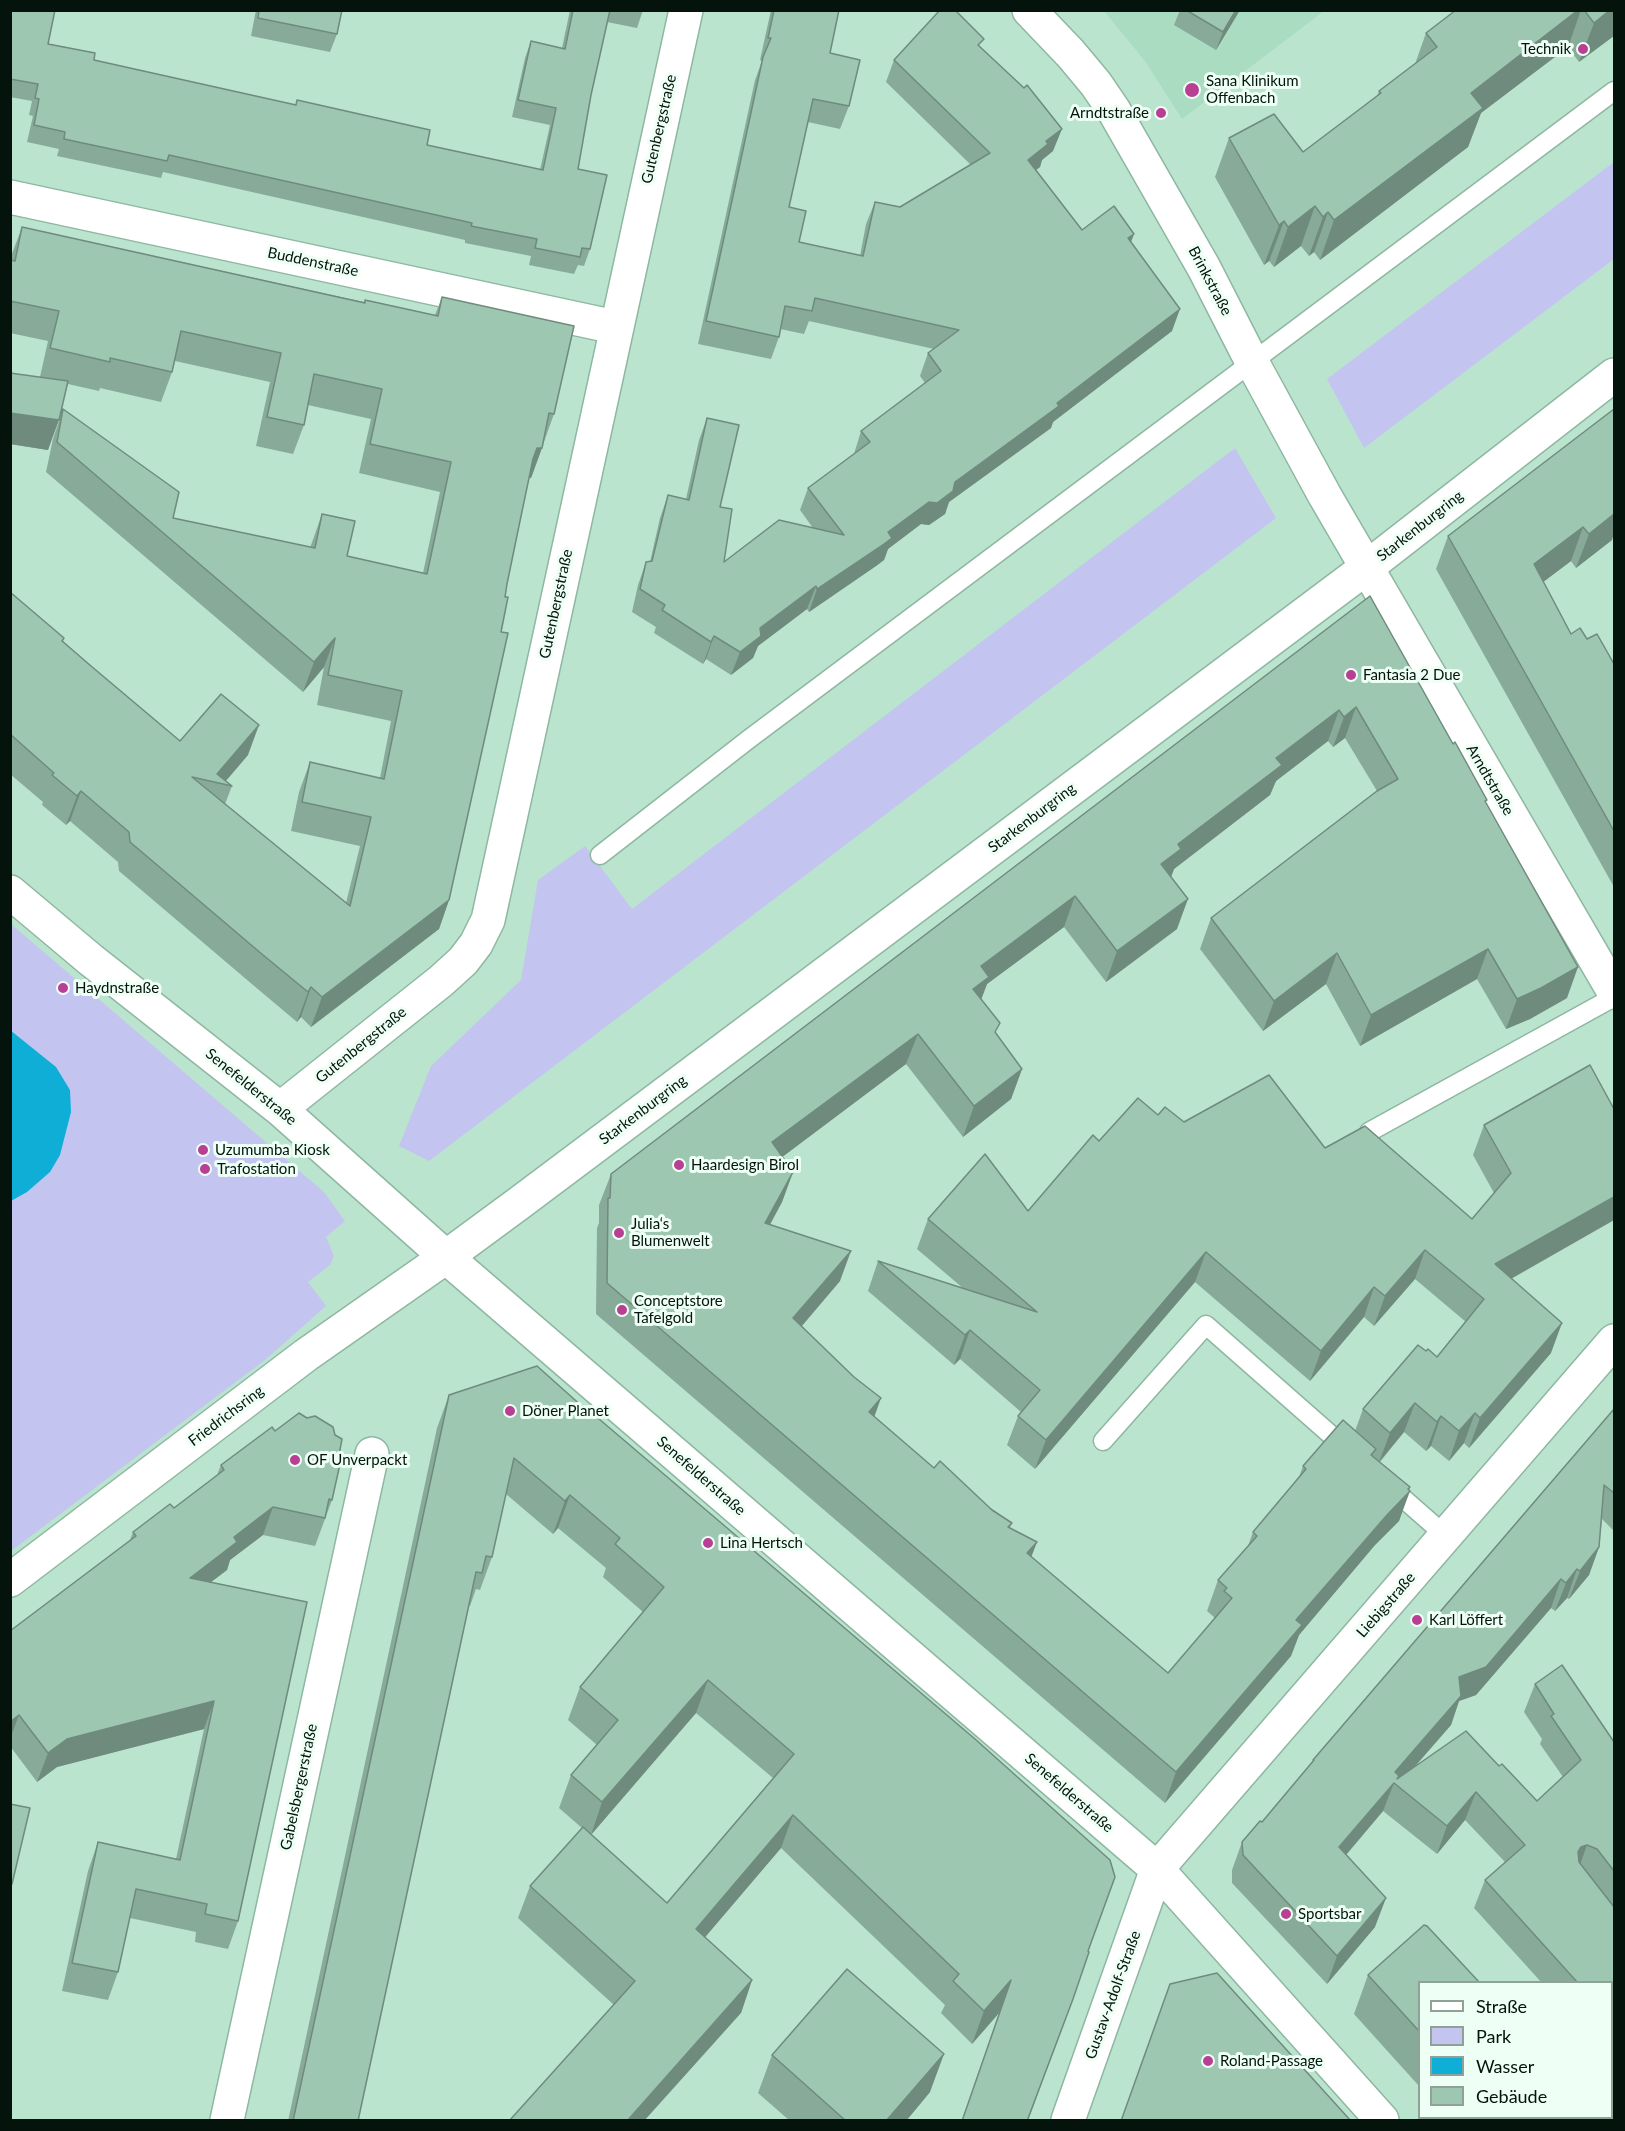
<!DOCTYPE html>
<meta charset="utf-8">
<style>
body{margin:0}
#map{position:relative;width:1625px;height:2131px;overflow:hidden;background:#bae4ce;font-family:Lato,sans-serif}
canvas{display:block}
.frame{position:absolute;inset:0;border:12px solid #04130c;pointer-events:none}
.legend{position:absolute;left:1418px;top:1981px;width:195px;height:138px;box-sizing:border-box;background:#eefff5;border:2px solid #90a198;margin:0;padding:8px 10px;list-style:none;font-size:18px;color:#04130c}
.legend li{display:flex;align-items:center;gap:12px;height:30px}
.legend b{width:30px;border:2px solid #90a198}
</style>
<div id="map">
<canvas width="1625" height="2131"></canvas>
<div class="frame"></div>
<ul class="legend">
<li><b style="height:8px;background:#fff"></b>Straße</li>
<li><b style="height:16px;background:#c3c5f0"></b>Park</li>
<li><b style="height:16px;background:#0eaed6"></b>Wasser</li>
<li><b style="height:16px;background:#9ec7b2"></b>Gebäude</li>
</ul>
</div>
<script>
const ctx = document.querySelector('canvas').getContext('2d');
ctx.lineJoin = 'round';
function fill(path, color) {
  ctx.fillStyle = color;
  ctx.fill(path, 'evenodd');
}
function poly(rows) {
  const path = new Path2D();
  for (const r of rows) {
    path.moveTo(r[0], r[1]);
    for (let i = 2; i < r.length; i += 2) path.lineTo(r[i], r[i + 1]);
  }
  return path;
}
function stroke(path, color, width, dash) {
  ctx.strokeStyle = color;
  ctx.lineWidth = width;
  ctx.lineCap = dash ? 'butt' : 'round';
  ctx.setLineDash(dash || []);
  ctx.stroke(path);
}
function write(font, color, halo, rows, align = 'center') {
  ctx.font = font + ' Lato,sans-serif';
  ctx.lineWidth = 6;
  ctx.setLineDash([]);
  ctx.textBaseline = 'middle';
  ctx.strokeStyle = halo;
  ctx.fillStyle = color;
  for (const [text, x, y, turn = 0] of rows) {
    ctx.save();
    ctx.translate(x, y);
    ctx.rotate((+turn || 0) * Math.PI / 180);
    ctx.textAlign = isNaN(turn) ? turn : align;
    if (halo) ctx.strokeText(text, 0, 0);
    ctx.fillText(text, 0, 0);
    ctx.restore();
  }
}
fill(poly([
 [1104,11,1324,11,1182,119,1145,61]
]), '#aadcc2');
fill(poly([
 [1614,162,1614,259,1364,448,1327,379],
 [1235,448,1276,518,429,1161,399,1146,431,1066,521,980,538,880,585,846,632,909],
 [11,924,324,1192,345,1221,326,1237,334,1256,330,1265,308,1282,326,1306,265,1360,11,1551]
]), '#c3c5f0');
fill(poly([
 [10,1030,56,1067,70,1090,71,1112,60,1155,50,1172,27,1192,11,1201]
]), '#0eaed6');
const service = poly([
 [600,855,749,739,1614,91],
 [1369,1132,1614,997],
 [1103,1441,1206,1325,1348,1450],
 [1389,1486,1446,1536]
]);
const minor = poly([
 [1029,10,1071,54,1096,84,1113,109,1204,268,1252,362,1325,496,1614,992],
 [10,197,615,327],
 [10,892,91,960,280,1109,446,1257,1157,1869,1382,2120],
 [280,1109,441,981,463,961,476,944,488,920,686,10],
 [227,2120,372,1454],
 [1068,2120,1157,1869,1614,1341]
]);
const tertiary = poly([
 [10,1580,306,1355,446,1257,518,1204,1366,568,1614,375]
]);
stroke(service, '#8eb7a2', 21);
stroke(minor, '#8eb7a2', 36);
stroke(tertiary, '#8eb7a2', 36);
stroke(service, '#fff', 18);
stroke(minor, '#fff', 33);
stroke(tertiary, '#fff', 33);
fill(poly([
 [10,10,48,44,94,60,296,105,297,100,427,145,540,170,550,125,512,117,525,58,531,41,562,48,570,10,643,10,637,28,607,22,591,95,578,169,590,249,584,266,578,265,574,274,529,265,531,256,465,243,465,240,172,174,163,172,161,178,57,156,59,149,27,142,33,116,29,115,32,101,10,97],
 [256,10,342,10,337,34,330,52,251,36],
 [771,10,839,10,830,53,849,106,840,129,808,122,789,207,799,242,860,256,866,224,875,202,900,207,971,165,886,82,894,60,981,48,1053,151,1042,160,1040,167,1036,170,1082,230,1131,242,1172,331,1053,422,1051,428,949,502,945,514,929,525,921,524,888,549,884,560,876,566,809,612,807,609,758,646,753,658,731,675,706,659,703,664,654,633,656,627,632,612,638,585,646,562,650,562,660,518,668,495,686,499,699,440,707,418,720,507,724,562,813,528,800,510,808,488,854,454,861,431,925,383,920,376,928,353,934,349,809,321,804,334,780,329,779,337,771,359,698,344,755,80,762,61,760,60],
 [1180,10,1240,10,1216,50,1174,25],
 [1456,10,1614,10,1579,62,1568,47,1481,113,1468,147,1320,260,1314,252,1309,256,1301,246,1274,267,1269,261,1264,265,1215,177,1229,138,1303,152,1377,96,1379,91,1415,64,1426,33],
 [22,227,364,302,365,300,435,315,442,297,554,414,531,478,529,478,507,584,501,632,449,900,439,929,311,1027,301,1017,297,1022,253,985,119,871,118,862,70,821,66,825,42,805,43,802,10,774,10,592,64,638,63,641,91,666,180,741,248,755,226,781,232,786,225,804,346,903,360,846,291,831,299,792,310,762,380,778,391,721,317,705,324,667,303,692,46,472,53,439,63,409,173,518,310,548,322,514,347,556,423,573,440,492,359,473,371,419,308,405,304,425,293,454,256,446,270,382,175,361,172,372,161,402,100,388,99,391,68,384,48,450,10,444,10,373,40,377,48,341,10,333,10,259],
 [1614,409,1612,540,1576,568,1571,561,1543,582,1571,634,1587,639,1614,664,1614,887,1436,569,1448,536],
 [1370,596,1486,803,1567,998,1530,1019,1506,1029,1477,979,1360,1046,1326,984,1263,1031,1200,949,1211,918,1377,791,1345,738,1333,747,1328,741,1276,781,1270,795,1174,869,1171,877,1177,929,1106,982,1064,927,987,984,981,999,996,1034,1022,1069,1011,1099,963,1137,906,1064,782,1157,793,1172,782,1202,770,1225,840,1281,802,1326,874,1416,934,1468,1012,1523,1010,1528,1037,1542,1031,1557,1168,1673,1214,1620,1214,1617,1207,1611,1218,1580,1248,1546,1253,1532,1299,1477,1303,1466,1355,1431,1363,1409,1426,1351,1437,1357,1466,1322,1415,1279,1374,1326,1364,1317,1310,1381,1195,1282,1035,1469,1007,1445,1018,1416,1021,1412,960,1359,954,1365,868,1291,878,1261,964,1289,917,1249,928,1219,1028,1211,1099,1141,1158,1115,1184,1122,1325,1148,1472,1219,1494,1193,1473,1155,1484,1125,1614,1109,1614,1220,1511,1279,1551,1353,1469,1448,1464,1443,1449,1461,1431,1446,1426,1451,1404,1432,1380,1462,1410,1487,1399,1521,1375,1545,1299,1635,1291,1656,1165,1803,596,1314,597,1228,599,1223,599,1205,611,1174],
 [537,1366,1088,1951,1073,1999,1028,2121,962,2121,999,2013,972,2044,941,2013,945,2005,781,1848,705,1937,752,1980,741,2013,614,2005,518,1918,530,1886,582,1828,559,1808,571,1775,597,1745,568,1720,580,1687,643,1612,603,1577,606,1568,558,1528,553,1534,506,1494,492,1557,480,1590,476,1589,470,1606,469,1605,358,2121,288,2121,437,1428,449,1395],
 [696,1713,773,1778,667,1903,591,1834],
 [1614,1409,1614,1531,1602,1519,1599,1547,1589,1575,1569,1599,1567,1598,1555,1611,1551,1608,1476,1695,1459,1701,1451,1725,1414,1767,1499,1766,1537,1801,1563,1777,1540,1744,1542,1739,1524,1712,1535,1684,1614,1742,1614,2062,1611,2059,1611,1983,1542,1983,1474,1908,1485,1880,1505,1862,1465,1820,1437,1854,1383,1811,1346,1855,1375,1927,1327,1984,1232,1883,1232,1870,1242,1842,1262,1822,1312,1764,1313,1760],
 [275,1431,339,1455,332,1500,315,1546,263,1535,230,1560,227,1570,211,1582,238,1921,228,1949,195,1942,196,1932,130,1918,118,1972,108,2000,62,1991,88,1871,98,1842,176,1859,204,1729,57,1767,37,1782,10,1746,10,1631,130,1540,133,1532,174,1508,217,1475,221,1465],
 [1368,1975,1419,1983,1419,2086,1354,2014],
 [772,2055,930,2092,906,2121,790,2121,758,2093],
 [1448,2118,1602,2118,1605,2121,1451,2121]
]), '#88ab99');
fill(poly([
 [1236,10,1240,10,1216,50,1223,32],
 [1578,10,1581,10,1568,47,1481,113,1468,147,1320,260,1334,220,1471,93],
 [1610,10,1614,10,1614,36,1579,62,1594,23],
 [1062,129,1053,151,1042,160,1040,167,1020,182,1028,160,1046,141],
 [1315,206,1301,246,1274,267,1288,227],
 [1328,212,1314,252,1309,256,1323,217],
 [1284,221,1269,261,1264,265,1279,225],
 [1134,234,1126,256,1128,238],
 [1180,309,1172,331,1053,422,1051,428,949,502,945,514,929,525,921,524,888,549,884,560,876,566,809,612,817,589,888,532],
 [10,413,59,420,48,450,10,444],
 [537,448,542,448,531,478,526,477],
 [1614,511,1614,533,1612,540,1576,568,1589,534],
 [1583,527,1571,561,1522,598,1534,564],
 [816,586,807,609,758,646,753,658,731,675,740,652,760,628],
 [714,636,706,659,703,664,711,642],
 [335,638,324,667,303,692,314,662],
 [1356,707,1345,738,1333,747,1344,717],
 [1339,710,1328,741,1276,781,1270,795,1174,869,1170,880,1161,864,1178,844,1276,758],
 [259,725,248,755,223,784,217,774],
 [81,791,70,821,66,825,77,796],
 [1075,896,1064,927,987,984,978,1008,962,1019,981,966],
 [1188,899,1177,929,1106,982,1117,951],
 [449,900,439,929,311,1027,322,997],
 [1488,949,1477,979,1360,1046,1371,1015],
 [1337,953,1326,984,1263,1031,1274,1001],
 [1578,967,1567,998,1530,1019,1506,1029,1517,999],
 [311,987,301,1017,297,1022,308,992],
 [918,1034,906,1064,761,1173,772,1142],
 [1022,1069,1011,1099,963,1137,974,1106],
 [793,1172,782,1202,754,1253,765,1223],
 [1614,1197,1614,1220,1484,1294,1495,1264],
 [1425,1250,1415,1279,1374,1326,1385,1296],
 [851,1251,840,1281,782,1349,793,1318],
 [1206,1252,1195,1282,1035,1469,1046,1440],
 [1374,1287,1364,1317,1310,1381,1321,1351],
 [1562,1323,1551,1353,1469,1448,1480,1418],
 [970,1330,960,1359,954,1365,965,1335],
 [881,1398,870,1429,869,1412],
 [1415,1403,1404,1432,1379,1462,1390,1433],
 [1475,1413,1464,1443,1449,1461,1459,1431],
 [1441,1416,1431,1446,1426,1451,1437,1422],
 [1410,1487,1407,1493,1410,1491,1399,1521,1375,1545,1299,1635,1291,1656,1165,1803,1176,1772,1296,1620],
 [570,1495,558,1528,553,1534,565,1501],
 [273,1507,263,1535,230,1560,227,1570,179,1606,190,1578,234,1537],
 [1037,1542,1025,1573,1027,1553],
 [1599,1547,1589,1575,1569,1599,1580,1571],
 [1577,1569,1567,1598,1555,1611,1566,1583],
 [1561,1579,1551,1608,1476,1695,1459,1701,1451,1725,1398,1786,1394,1783,1383,1811,1329,1875,1339,1847,1395,1772,1459,1677],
 [708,1680,696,1713,591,1835,602,1802],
 [214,1701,204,1729,57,1767,37,1782,48,1753,67,1739],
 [19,1715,10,1739,10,1722],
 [1476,1792,1465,1820,1437,1854,1447,1826],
 [793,1815,781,1848,684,1962,696,1929],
 [1587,1845,1577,1873,1578,1852,1581,1847],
 [1386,1898,1375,1927,1327,1984,1337,1956],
 [752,1980,741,2013,644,2121,627,2121],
 [1011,1980,999,2013,972,2044,984,2011],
 [944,2054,930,2092,906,2121,886,2121]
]), '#6f8b7d');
const building = poly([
 [10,10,55,10,48,44,95,53,94,60,296,105,297,100,430,130,427,145,543,170,556,108,518,100,531,41,565,49,573,10,610,10,591,95,578,169,607,175,590,249,582,248,580,257,535,248,537,239,471,226,472,223,178,157,169,155,167,161,64,139,65,132,34,125,39,99,35,98,38,84,10,79,10,10],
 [259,10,342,10,337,34,258,18,259,10],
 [774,10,839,10,830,53,860,60,849,106,813,99,789,207,806,211,799,242,863,256,875,202,900,207,990,153,894,60,940,10,955,10,984,39,978,45,1024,88,1027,85,1062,129,1046,141,1048,144,1028,160,1082,230,1114,206,1134,234,1128,238,1180,309,1057,403,1059,406,955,482,953,491,937,503,929,502,888,532,892,538,884,544,817,589,816,586,760,628,761,636,740,652,714,636,711,642,662,610,665,605,640,589,646,562,652,561,668,495,689,500,707,418,739,425,720,507,732,509,724,562,779,520,844,535,808,488,870,442,861,431,941,371,928,353,959,330,815,298,812,311,785,306,779,337,706,321,763,57,771,38,768,38,774,10],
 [1186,10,1236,10,1223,32,1186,10],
 [1456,10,1578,10,1471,93,1483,108,1334,220,1328,212,1323,217,1315,206,1288,227,1284,221,1279,225,1229,138,1274,114,1303,152,1381,93,1379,91,1437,47,1426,33,1456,10],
 [1584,10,1610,10,1594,23,1584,10],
 [22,227,365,303,365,300,438,316,442,297,574,326,554,414,549,413,542,448,537,448,533,459,520,521,507,584,505,597,508,597,501,632,508,633,449,900,322,997,311,987,308,992,263,955,130,842,129,832,81,791,77,796,52,775,54,773,10,734,10,592,64,638,62,641,91,666,180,741,221,694,259,725,217,774,232,786,192,777,350,906,371,817,302,802,310,762,384,779,402,691,328,675,335,638,314,662,57,442,63,409,179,492,173,518,315,548,322,514,355,521,347,556,427,574,451,462,370,444,382,389,314,374,304,425,267,417,281,353,181,331,172,372,110,358,110,362,50,348,59,311,10,301,10,260,15,261,22,227],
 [10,373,68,381,59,420,10,413,10,373],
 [1614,409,1614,514,1589,534,1583,527,1534,564,1571,634,1580,628,1587,639,1597,634,1614,664,1614,831,1448,536,1614,409],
 [1370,596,1453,744,1455,742,1487,800,1485,801,1578,967,1541,988,1517,999,1488,949,1371,1015,1337,953,1274,1001,1211,918,1377,791,1398,779,1356,707,1344,717,1339,710,1276,758,1282,765,1178,844,1181,849,1161,864,1188,899,1117,951,1075,896,981,966,989,977,973,989,1000,1023,995,1032,1022,1069,974,1106,918,1034,772,1142,793,1172,765,1223,851,1251,793,1318,854,1377,881,1398,869,1412,934,1468,940,1461,992,1510,1012,1523,1008,1527,1037,1542,1027,1553,1168,1673,1232,1598,1224,1591,1227,1588,1218,1580,1257,1536,1253,1532,1306,1469,1303,1466,1343,1420,1376,1449,1371,1455,1410,1487,1408,1489,1410,1491,1387,1515,1296,1620,1302,1625,1176,1772,607,1283,608,1198,610,1198,611,1174,1370,596],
 [1590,1065,1614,1109,1614,1197,1495,1264,1562,1323,1480,1418,1475,1413,1459,1431,1441,1416,1437,1422,1415,1403,1390,1433,1363,1409,1418,1345,1426,1351,1428,1349,1437,1357,1484,1299,1425,1250,1385,1296,1374,1287,1321,1351,1206,1252,1046,1440,1018,1416,1040,1390,970,1330,965,1335,878,1261,1037,1312,928,1219,985,1154,1028,1211,1093,1135,1099,1141,1138,1098,1158,1115,1165,1107,1184,1122,1269,1075,1325,1148,1365,1126,1472,1219,1511,1173,1484,1125,1590,1065],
 [537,1366,584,1408,585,1407,975,1739,1110,1860,1115,1877,1088,1951,1089,1952,1073,1999,1027,2121,962,2121,1011,1980,984,2011,953,1981,959,1974,793,1815,696,1929,752,1980,627,2121,509,2121,635,1981,530,1886,583,1827,667,1903,794,1754,708,1680,602,1802,571,1775,618,1720,580,1687,664,1587,615,1544,620,1538,570,1495,565,1501,514,1458,492,1557,486,1556,482,1573,476,1572,358,2121,293,2121,449,1395,537,1366],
 [1614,1409,1614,1493,1604,1485,1599,1547,1580,1571,1577,1569,1566,1583,1561,1579,1486,1667,1459,1677,1461,1696,1395,1772,1399,1776,1397,1779,1466,1731,1499,1766,1502,1764,1537,1801,1581,1760,1551,1716,1554,1714,1535,1684,1562,1665,1614,1742,1614,1871,1597,1849,1587,1845,1581,1847,1578,1852,1579,1862,1614,1907,1614,2023,1611,2020,1611,1983,1578,1983,1485,1880,1525,1845,1476,1792,1447,1826,1394,1783,1339,1847,1386,1898,1337,1956,1243,1855,1242,1842,1260,1821,1262,1822,1314,1760,1313,1760,1614,1409],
 [299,1413,307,1418,315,1416,333,1427,335,1435,342,1439,339,1455,342,1455,332,1500,329,1499,325,1518,273,1507,234,1537,237,1542,190,1578,307,1602,238,1921,205,1914,207,1904,136,1889,118,1972,72,1963,98,1842,180,1860,214,1701,67,1739,48,1753,19,1715,10,1722,10,1631,136,1536,133,1532,170,1504,174,1508,224,1470,221,1465,272,1427,275,1431,299,1413],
 [10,1804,30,1808,12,1884,10,1884,10,1804],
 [1424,1925,1427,1926,1480,1983,1419,1983,1419,2031,1368,1975,1424,1925],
 [847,1969,944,2054,886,2121,846,2121,772,2055,847,1969],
 [1217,1973,1351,2121,1121,2121,1170,1984,1217,1973],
 [1613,2116,1614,2117,1614,2121,1608,2121,1613,2116],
 [1498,2118,1602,2118,1605,2121,1501,2121,1498,2118]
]);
fill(building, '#9ec7b2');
stroke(building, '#6f8b7d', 1.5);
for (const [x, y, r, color] of [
 [1583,49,6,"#b83f93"],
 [1192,90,8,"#b83f93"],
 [1161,113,6,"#b83f93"],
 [1351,675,6,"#b83f93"],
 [63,988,6,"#b83f93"],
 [203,1150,6,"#b83f93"],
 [679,1165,6,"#b83f93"],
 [205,1169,6,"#b83f93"],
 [619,1233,6,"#b83f93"],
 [622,1310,6,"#b83f93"],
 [510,1411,6,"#b83f93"],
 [295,1460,6,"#b83f93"],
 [708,1543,6,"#b83f93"],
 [1417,1620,6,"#b83f93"],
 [1286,1914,6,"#b83f93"],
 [1208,2061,6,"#b83f93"]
]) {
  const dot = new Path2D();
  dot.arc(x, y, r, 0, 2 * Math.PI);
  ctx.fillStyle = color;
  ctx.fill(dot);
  stroke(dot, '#eefff5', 2);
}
write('15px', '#04130c', '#eefff5', [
 ["Technik",1571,49,"right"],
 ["Sana Klinikum",1206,81],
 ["Offenbach",1206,98],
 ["Arndtstraße",1149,113,"right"],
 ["Fantasia 2 Due",1363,675],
 ["Haydnstraße",75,988],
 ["Uzumumba Kiosk",215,1150],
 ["Haardesign Birol",691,1165],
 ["Trafostation",217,1169],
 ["Julia‘s",631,1224],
 ["Blumenwelt",631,1241],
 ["Conceptstore",634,1301],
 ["Tafelgold",634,1318],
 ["Döner Planet",522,1411],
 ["OF Unverpackt",307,1460],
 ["Lina Hertsch",720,1543],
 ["Karl Löffert",1429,1620],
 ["Sportsbar",1298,1914],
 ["Roland-Passage",1220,2061]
], 'left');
write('15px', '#04130c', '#eefff5', [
 ["Gutenbergstraße",659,129,-77],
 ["Buddenstraße",313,262,12],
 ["Brinkstraße",1210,281,62],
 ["Starkenburgring",1420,526,-38],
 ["Gutenbergstraße",556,604,-78],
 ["Arndtstraße",1490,780,60],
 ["Starkenburgring",1032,818,-37],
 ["Gutenbergstraße",361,1045,-39],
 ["Senefelderstraße",251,1087,39],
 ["Starkenburgring",643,1110,-37],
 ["Friedrichsring",226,1416,-37],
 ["Senefelderstraße",701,1476,41],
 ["Liebigstraße",1386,1605,-49],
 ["Gabelsbergerstraße",299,1787,-78],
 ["Senefelderstraße",1069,1793,41],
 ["Gustav-Adolf-Straße",1113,1995,-70]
]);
</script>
